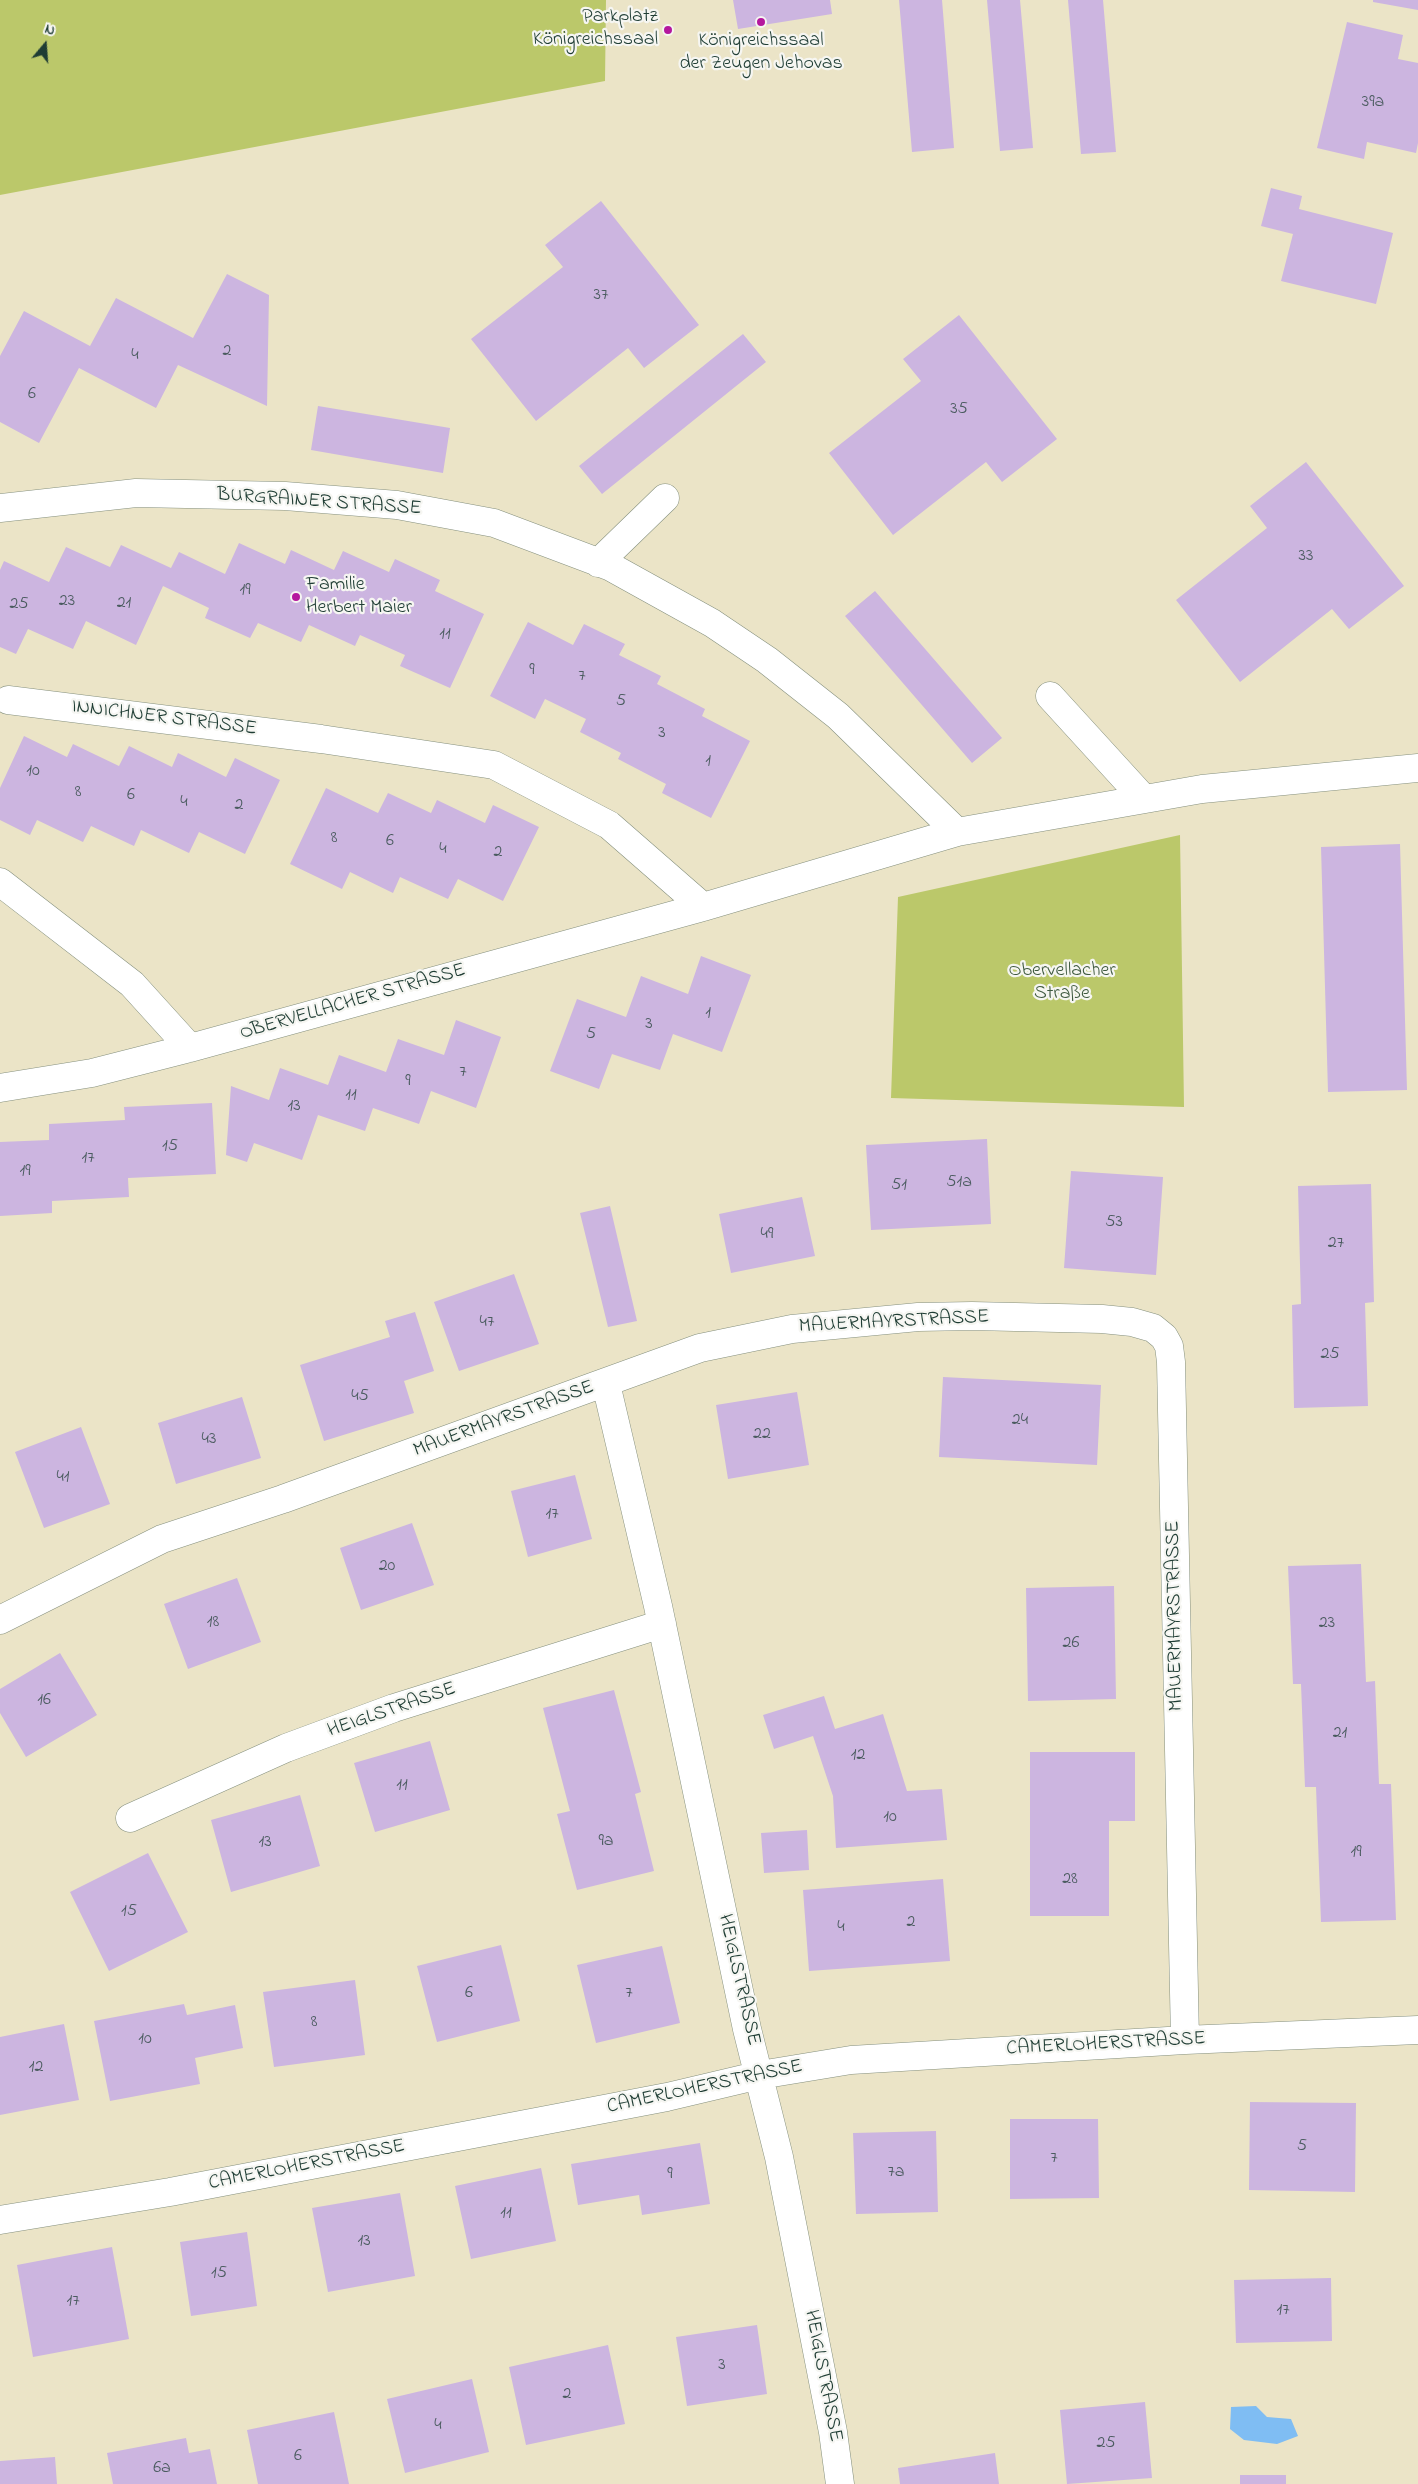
<!DOCTYPE html>
<meta charset="utf-8">
<style>
body{margin:0}
#map{position:relative;width:1418px;height:2484px;overflow:hidden;background:#ebe4c7;font-family:"Indie Flower",sans-serif}
canvas{display:block}
.north{position:absolute;left:20px;top:20px;width:50px;height:50px;-webkit-text-stroke:4px #f6f6f2;paint-order:stroke;rotate:18deg;font-size:14px;font-weight:700;line-height:20px;text-align:center;color:#1f3d34}
.north::after{content:'';display:block;margin:auto;width:18px;height:22px;background:#1f3d34;clip-path:polygon(50% 0,100% 100%,50% 72%,0 100%)}
</style>
<div id="map">
<canvas width="1418" height="2484"></canvas>
<div class="north">N</div>
</div>
<script>
const ctx = document.querySelector('canvas').getContext('2d');
ctx.lineJoin = 'round';
function fill(path, color) {
  ctx.fillStyle = color;
  ctx.fill(path, 'evenodd');
}
function poly(rows) {
  const path = new Path2D();
  for (const r of rows) {
    path.moveTo(r[0], r[1]);
    for (let i = 2; i < r.length; i += 2) path.lineTo(r[i], r[i + 1]);
  }
  return path;
}
function stroke(path, color, width, dash) {
  ctx.strokeStyle = color;
  ctx.lineWidth = width;
  ctx.lineCap = dash ? 'butt' : 'round';
  ctx.setLineDash(dash || []);
  ctx.stroke(path);
}
function write(font, color, halo, rows, align = 'center') {
  ctx.font = font + ' "Indie Flower",sans-serif';
  ctx.lineWidth = 4.5;
  ctx.setLineDash([]);
  ctx.textBaseline = 'middle';
  ctx.strokeStyle = halo;
  ctx.fillStyle = color;
  for (const [text, x, y, turn = 0] of rows) {
    ctx.save();
    ctx.translate(x, y);
    ctx.rotate((+turn || 0) * Math.PI / 180);
    ctx.textAlign = isNaN(turn) ? turn : align;
    if (halo) ctx.strokeText(text, 0, 0);
    ctx.fillText(text, 0, 0);
    ctx.restore();
  }
}
fill(poly([
 [0,0,606,0,605,81,0,195],
 [1180,835,1184,1107,891,1098,898,897]
]), '#bbc86a');
fill(poly([
 [1256,2406,1267,2417,1291,2419,1298,2436,1277,2444,1244,2440,1230,2429,1231,2407]
]), '#7fbdf3');
fill(poly([
 [733,0,830,0,832,14,738,29],
 [899,0,942,0,954,148,912,152],
 [987,0,1020,0,1033,148,1000,151],
 [1068,0,1103,0,1116,152,1081,154],
 [1373,0,1418,0,1418,10,1373,2],
 [1347,22,1403,35,1398,59,1418,63,1418,143,1416,153,1367,142,1364,159,1317,148],
 [1271,188,1302,196,1299,209,1393,233,1376,304,1281,281,1293,234,1261,226],
 [601,201,699,325,644,368,628,348,536,421,471,339,563,267,545,245],
 [227,274,269,295,267,406,178,365,156,408,79,368,39,443,0,422,0,356,24,311,90,346,116,298,193,338],
 [959,315,1057,439,1002,482,986,462,893,535,829,453,921,381,903,359],
 [743,334,766,362,602,494,579,466],
 [318,406,450,428,443,473,311,450],
 [1306,462,1404,586,1349,629,1332,609,1240,682,1176,600,1267,528,1250,506],
 [239,543,285,564,291,550,334,570,343,551,389,572,395,559,440,580,435,591,484,614,450,688,400,666,405,655,360,635,355,646,309,625,301,642,258,623,250,638,205,618,209,608,163,586,136,645,86,621,73,649,28,629,16,654,0,647,0,570,4,561,49,582,66,547,110,567,121,545,171,568,179,552,225,574],
 [875,591,1002,738,972,763,845,616],
 [528,622,573,645,584,624,625,644,619,655,661,676,657,684,705,709,702,716,750,741,711,818,662,793,666,784,618,759,621,753,580,732,586,719,545,699,535,719,490,696],
 [24,736,67,757,73,744,119,766,129,746,172,767,178,753,226,777,235,758,280,780,245,854,199,832,189,853,141,830,134,846,91,826,83,842,37,820,30,835,0,820,0,788],
 [326,788,378,813,388,793,431,813,437,800,485,823,493,805,539,827,503,901,458,879,448,899,400,877,393,893,350,872,342,889,290,864],
 [1400,844,1407,1090,1328,1092,1321,847],
 [701,956,751,975,722,1052,673,1034,660,1070,612,1054,599,1089,550,1071,577,999,626,1017,641,976,688,994],
 [456,1020,501,1037,476,1108,431,1091,419,1124,373,1108,365,1131,318,1115,302,1160,254,1143,247,1162,226,1155,231,1086,269,1100,280,1068,328,1085,339,1055,386,1072,398,1039,444,1055],
 [212,1103,216,1174,128,1178,129,1197,52,1201,52,1213,0,1216,0,1142,49,1140,49,1124,125,1120,124,1107],
 [987,1139,991,1224,871,1230,866,1145],
 [1071,1171,1163,1177,1156,1275,1064,1268],
 [1371,1184,1374,1302,1365,1303,1368,1406,1294,1408,1292,1305,1301,1304,1298,1186],
 [802,1197,815,1256,731,1273,719,1214],
 [610,1206,637,1321,608,1327,580,1213],
 [514,1274,539,1344,459,1371,434,1302],
 [415,1312,434,1371,404,1381,414,1413,324,1441,300,1365,390,1337,385,1321],
 [943,1377,1101,1385,1097,1465,939,1457],
 [797,1392,809,1465,728,1479,716,1405],
 [242,1397,261,1458,176,1484,158,1423],
 [81,1427,110,1504,44,1528,15,1452],
 [575,1475,592,1539,528,1557,511,1491],
 [412,1523,434,1585,361,1610,340,1548],
 [1361,1564,1366,1682,1375,1681,1379,1784,1391,1784,1396,1920,1321,1922,1316,1787,1305,1787,1301,1684,1293,1684,1288,1566],
 [237,1578,261,1642,188,1669,164,1604],
 [1114,1586,1116,1699,1028,1701,1026,1588],
 [60,1653,97,1715,26,1757,0,1713,0,1689],
 [614,1690,641,1792,635,1794,654,1871,577,1890,557,1814,570,1811,543,1708],
 [824,1696,835,1729,883,1714,907,1791,942,1789,947,1840,836,1848,833,1796,813,1736,774,1749,763,1715],
 [430,1741,450,1810,375,1832,354,1763],
 [1030,1752,1135,1752,1135,1821,1109,1821,1109,1916,1030,1916],
 [300,1795,320,1866,231,1892,211,1820],
 [807,1830,809,1870,764,1873,761,1833],
 [148,1853,188,1932,109,1971,70,1892],
 [943,1879,950,1961,809,1971,803,1890],
 [501,1945,520,2021,437,2042,417,1966],
 [662,1946,680,2023,596,2043,577,1965],
 [355,1980,365,2055,274,2067,263,1992],
 [184,2004,187,2015,235,2005,243,2048,195,2058,200,2084,110,2101,94,2021],
 [64,2024,79,2100,0,2115,0,2037],
 [1250,2102,1356,2103,1355,2192,1249,2190],
 [1010,2119,1098,2119,1099,2198,1010,2199],
 [936,2131,938,2212,856,2214,853,2133],
 [700,2143,710,2204,642,2215,639,2195,578,2205,571,2164],
 [541,2168,556,2241,471,2259,455,2186],
 [400,2193,415,2276,328,2292,312,2208],
 [247,2232,257,2306,191,2316,180,2242],
 [112,2247,129,2339,33,2357,17,2265],
 [1331,2278,1332,2341,1236,2343,1234,2280],
 [757,2325,767,2394,687,2406,676,2337],
 [608,2345,625,2424,526,2445,509,2367],
 [472,2379,489,2452,405,2473,387,2399],
 [1145,2402,1152,2478,1067,2484,1060,2410],
 [334,2412,349,2484,258,2484,247,2430],
 [186,2438,189,2453,210,2449,217,2484,113,2484,107,2453],
 [995,2453,999,2484,900,2484,898,2468],
 [55,2457,57,2484,0,2484,0,2461],
 [1240,2475,1286,2475,1286,2484,1240,2484]
]), '#ccb5e0');
const minor = poly([
 [0,508,136,493,285,496,397,505,494,523,611,567,712,623,767,660,838,716,957,832],
 [598,563,665,498],
 [1050,696,1144,799],
 [8,700,321,739,494,765,609,825,703,907],
 [0,882,132,984,190,1048],
 [0,1088,92,1073,190,1048,703,907,957,832,1202,789,1418,768],
 [606,1384,658,1606,747,2029,779,2157,833,2432,840,2484],
 [0,1620,162,1539,283,1499,700,1348,792,1329,918,1317,972,1316,1102,1319,1132,1322,1153,1328,1164,1337,1169,1346,1171,1362,1185,2040],
 [130,1818,286,1748,394,1708,662,1624],
 [0,2220,170,2192,667,2097,760,2075,851,2060,1185,2040,1418,2030]
]);
stroke(minor, '#85907e', 29);
stroke(minor, '#fff', 28);
for (const [x, y, r, color] of [
 [761,22,5,"#b5179e"],
 [668,30,5,"#b5179e"],
 [296,597,5,"#b5179e"]
]) {
  const dot = new Path2D();
  dot.arc(x, y, r, 0, 2 * Math.PI);
  ctx.fillStyle = color;
  ctx.fill(dot);
  stroke(dot, '#f6f6f2', 2);
}
write('18px', '#4a5b5f', null, [
 ["39a",1373,103],
 ["37",601,296],
 ["2",227,352],
 ["4",135,356],
 ["6",32,395],
 ["35",959,410],
 ["33",1306,557],
 ["19",245,591],
 ["23",67,602],
 ["21",124,604],
 ["25",19,605],
 ["11",445,635],
 ["9",532,671],
 ["7",582,677],
 ["5",621,702],
 ["3",662,734],
 ["1",708,762],
 ["10",33,772],
 ["8",78,793],
 ["6",131,796],
 ["4",184,803],
 ["2",239,806],
 ["8",334,839],
 ["6",390,842],
 ["4",443,850],
 ["2",498,853],
 ["1",708,1014],
 ["3",649,1025],
 ["5",591,1035],
 ["7",463,1073],
 ["9",408,1082],
 ["11",351,1096],
 ["13",294,1107],
 ["15",170,1147],
 ["17",88,1159],
 ["19",25,1172],
 ["51a",959,1183],
 ["51",899,1186],
 ["53",1114,1223],
 ["49",767,1235],
 ["27",1336,1244],
 ["47",487,1323],
 ["25",1330,1355],
 ["45",360,1397],
 ["24",1020,1421],
 ["22",762,1435],
 ["43",209,1440],
 ["41",63,1478],
 ["17",552,1515],
 ["20",387,1567],
 ["18",213,1623],
 ["23",1327,1624],
 ["26",1071,1644],
 ["16",44,1701],
 ["21",1340,1734],
 ["12",858,1756],
 ["11",402,1786],
 ["10",890,1818],
 ["9a",606,1842],
 ["13",265,1843],
 ["19",1356,1853],
 ["28",1070,1880],
 ["15",129,1912],
 ["2",911,1923],
 ["4",841,1928],
 ["6",469,1994],
 ["7",629,1994],
 ["8",314,2023],
 ["10",145,2040],
 ["12",36,2068],
 ["5",1302,2147],
 ["7",1054,2159],
 ["7a",896,2173],
 ["9",670,2175],
 ["11",506,2214],
 ["13",364,2242],
 ["15",219,2274],
 ["17",73,2302],
 ["17",1283,2311],
 ["3",722,2366],
 ["2",567,2395],
 ["4",438,2426],
 ["25",1106,2444],
 ["6",298,2457],
 ["6a",162,2469]
]);
write('20px', '#1f3d34', '#f6f6f2', [
 ["Parkplatz",658,18],
 ["Königreichssaal",658,41],
 ["Königreichssaal",761,42,"center"],
 ["der Zeugen Jehovas",761,65,"center"],
 ["Familie",306,586,"left"],
 ["Herbert Maier",306,609,"left"]
], 'right');
write('20px', '#1f3d34', '#f6f6f2', [
 ["BURGRAINER STRASSE",319,503,4],
 ["INNICHNER STRASSE",164,719,7],
 ["OBERVELLACHER STRASSE",353,1003,-16],
 ["MAUERMAYRSTRASSE",894,1323,-3],
 ["MAUERMAYRSTRASSE",504,1420,-20],
 ["MAUERMAYRSTRASSE",1176,1616,-91],
 ["HEIGLSTRASSE",392,1711,-19],
 ["HEIGLSTRASSE",738,1980,77],
 ["CAMERLOHERSTRASSE",1106,2045,-3],
 ["CAMERLOHERSTRASSE",705,2088,-12],
 ["CAMERLOHERSTRASSE",307,2166,-11],
 ["HEIGLSTRASSE",822,2376,79]
]);
write('20px', '#3e593f', '#f6f6f2', [
 ["Obervellacher",1062,972],
 ["Straße",1062,995]
]);
</script>
